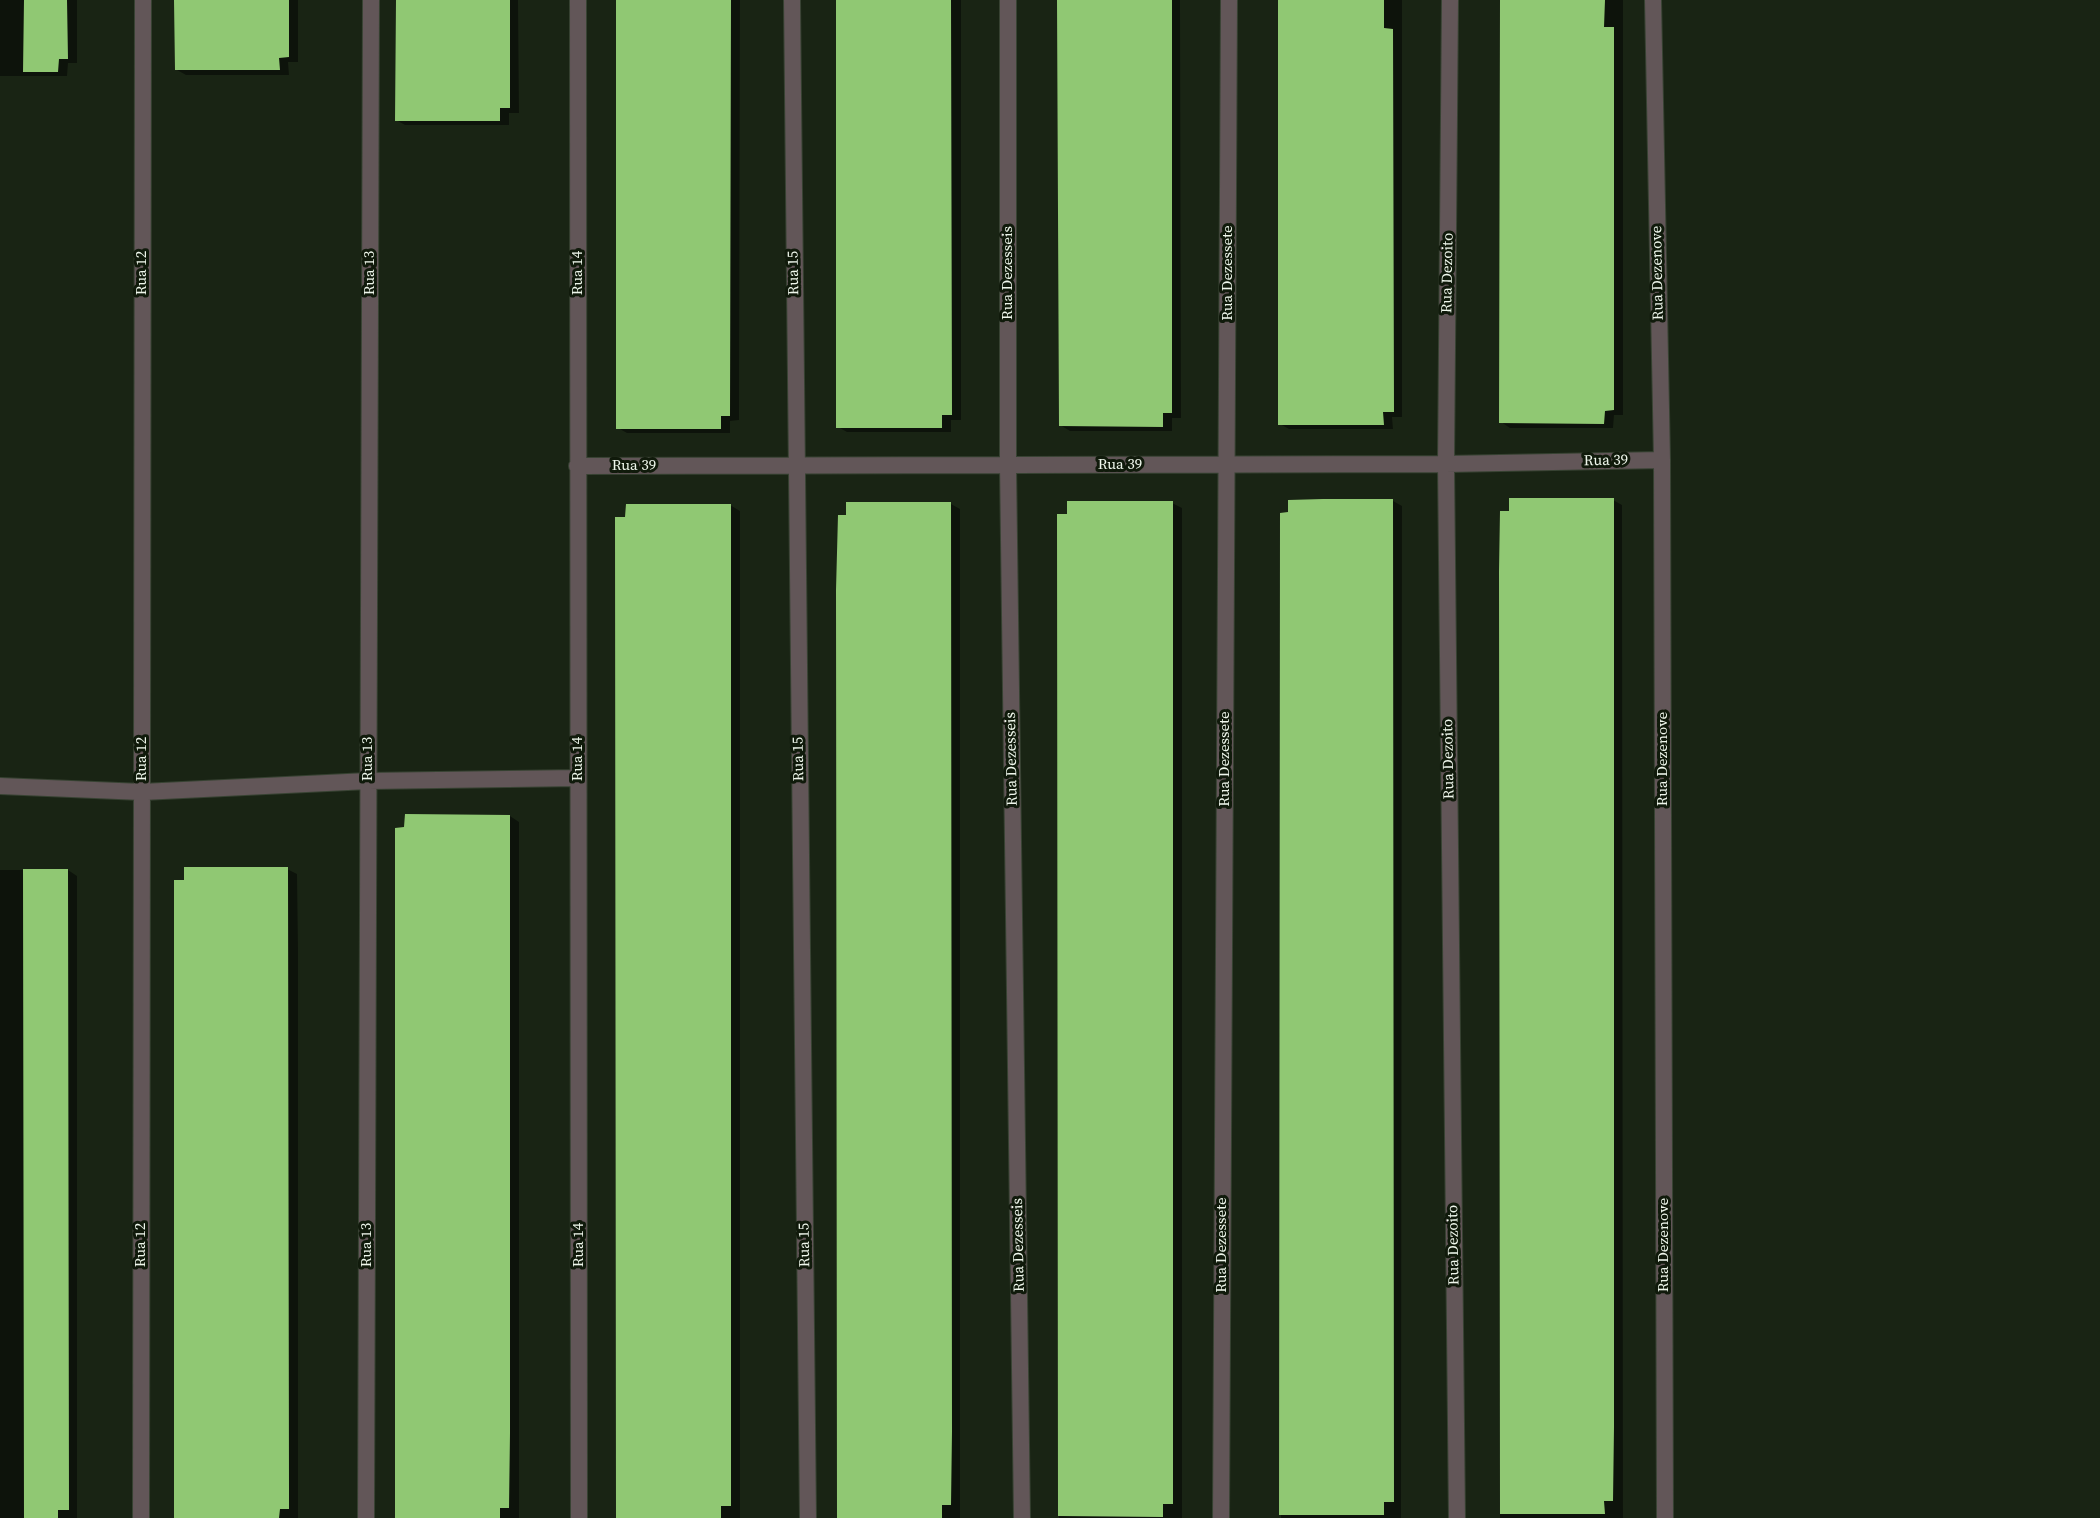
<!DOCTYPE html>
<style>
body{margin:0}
canvas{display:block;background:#192414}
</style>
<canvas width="2100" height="1518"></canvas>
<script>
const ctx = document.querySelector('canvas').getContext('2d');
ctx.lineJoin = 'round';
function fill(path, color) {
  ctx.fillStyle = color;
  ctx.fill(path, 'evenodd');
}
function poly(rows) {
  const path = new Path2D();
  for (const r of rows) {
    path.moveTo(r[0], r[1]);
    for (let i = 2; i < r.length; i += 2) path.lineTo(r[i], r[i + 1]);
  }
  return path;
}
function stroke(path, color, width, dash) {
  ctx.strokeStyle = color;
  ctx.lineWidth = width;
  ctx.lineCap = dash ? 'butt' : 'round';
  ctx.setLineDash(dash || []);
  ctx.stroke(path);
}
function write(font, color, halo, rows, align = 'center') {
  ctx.font = font + ' "Source Serif 4",serif';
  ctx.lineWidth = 6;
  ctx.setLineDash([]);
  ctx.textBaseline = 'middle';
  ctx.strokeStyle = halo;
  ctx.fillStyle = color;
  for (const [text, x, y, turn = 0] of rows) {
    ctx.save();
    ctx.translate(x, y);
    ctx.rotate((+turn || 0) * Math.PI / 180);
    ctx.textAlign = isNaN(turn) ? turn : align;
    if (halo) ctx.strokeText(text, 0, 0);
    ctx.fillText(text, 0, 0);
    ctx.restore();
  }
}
fill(poly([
 [0,0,77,0,77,63,68,63,67,76,0,76],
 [176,0,298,0,298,62,288,62,289,75,186,75,177,70],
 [397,0,518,0,519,113,509,113,509,125,405,125,396,120],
 [617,0,740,0,739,420,730,421,730,433,627,433,618,428],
 [838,0,961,0,961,420,951,420,951,432,847,432,838,427],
 [1059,0,1180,0,1181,418,1172,418,1172,431,1070,431,1060,425],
 [1280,0,1402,0,1402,417,1392,417,1393,429,1289,429,1280,424],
 [1501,0,1623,0,1623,415,1614,415,1613,428,1510,428,1501,422],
 [1613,500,1622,505,1623,1518,1500,1518,1501,571],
 [1393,501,1402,506,1401,1518,1281,1518,1281,514],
 [1172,503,1182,508,1182,1518,1059,1518,1059,515],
 [951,504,960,509,960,1518,838,1518,848,517],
 [730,505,740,511,740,1518,617,1518],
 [510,816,519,822,519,1518,397,1518],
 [287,869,297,874,298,948,298,1518,176,1518],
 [0,870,68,870,77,876,77,1518,0,1518]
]), '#0007');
fill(poly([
 [24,0,67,0,68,59,59,59,58,72,23,72],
 [174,0,289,0,289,57,279,58,280,70,175,70],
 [396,0,510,0,510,108,500,108,500,121,395,121],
 [616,0,731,0,730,416,721,416,721,429,616,429],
 [836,0,951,0,952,415,942,415,942,428,836,428],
 [1057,0,1172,0,1172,413,1163,413,1163,427,1059,426],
 [1278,0,1384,0,1384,28,1393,29,1394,412,1383,412,1384,425,1278,425],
 [1500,0,1605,0,1604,27,1614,27,1614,410,1605,411,1604,424,1499,423],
 [1509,498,1614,498,1614,1427,1613,1501,1604,1501,1605,1514,1500,1514,1499,571,1500,511,1509,511],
 [1323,499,1393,499,1394,1502,1384,1502,1384,1515,1279,1515,1280,513,1288,512,1288,500],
 [1067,501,1173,501,1173,1504,1163,1504,1163,1517,1058,1516,1057,514,1067,514],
 [846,502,951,502,952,1431,951,1505,942,1505,942,1518,837,1518,836,590,838,515,846,515],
 [626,504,731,504,731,1506,721,1506,721,1518,616,1518,615,517,625,517],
 [405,814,510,815,510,1433,509,1508,500,1508,500,1518,395,1518,395,828,404,827],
 [184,867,288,867,289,1488,289,1509,280,1509,279,1518,174,1518,174,880,184,880],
 [23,869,68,869,69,1510,58,1510,58,1518,24,1518]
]), '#90c873');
const minor = poly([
 [578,0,579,1518],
 [792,0,808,1518],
 [1008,0,1008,465,1022,1518],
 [1450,0,1446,464,1457,1518],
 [1653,0,1662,460,1665,1518],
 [577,466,1446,464,1662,460],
 [0,786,142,792,368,781,578,778],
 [141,1518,143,0],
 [366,1518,371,0],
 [1221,1518,1229,0]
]);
stroke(minor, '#374232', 18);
stroke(minor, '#625658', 16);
write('15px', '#eff7ec', '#101a0b', [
 ["Rua 12",142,273,-90],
 ["Rua 13",370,273,-90],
 ["Rua 14",578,273,-90],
 ["Rua 15",794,273,-91],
 ["Rua Dezesseis",1008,273,-90],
 ["Rua Dezessete",1228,273,-90],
 ["Rua Dezoito",1448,273,-89],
 ["Rua Dezenove",1658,273,-91],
 ["Rua 39",1606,461,-1],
 ["Rua 39",1120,465],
 ["Rua 39",634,466],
 ["Rua 12",142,759,-90],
 ["Rua 13",368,759,-90],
 ["Rua 14",578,759,-90],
 ["Rua 15",799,759,-91],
 ["Rua Dezesseis",1012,759,-91],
 ["Rua Dezessete",1225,759,-90],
 ["Rua Dezoito",1449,759,-91],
 ["Rua Dezenove",1663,759,-90],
 ["Rua 12",141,1245,-90],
 ["Rua 13",367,1245,-90],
 ["Rua 14",579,1245,-90],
 ["Rua 15",805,1245,-91],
 ["Rua Dezesseis",1019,1245,-91],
 ["Rua Dezessete",1222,1245,-90],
 ["Rua Dezoito",1454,1245,-91],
 ["Rua Dezenove",1664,1245,-90]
]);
</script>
